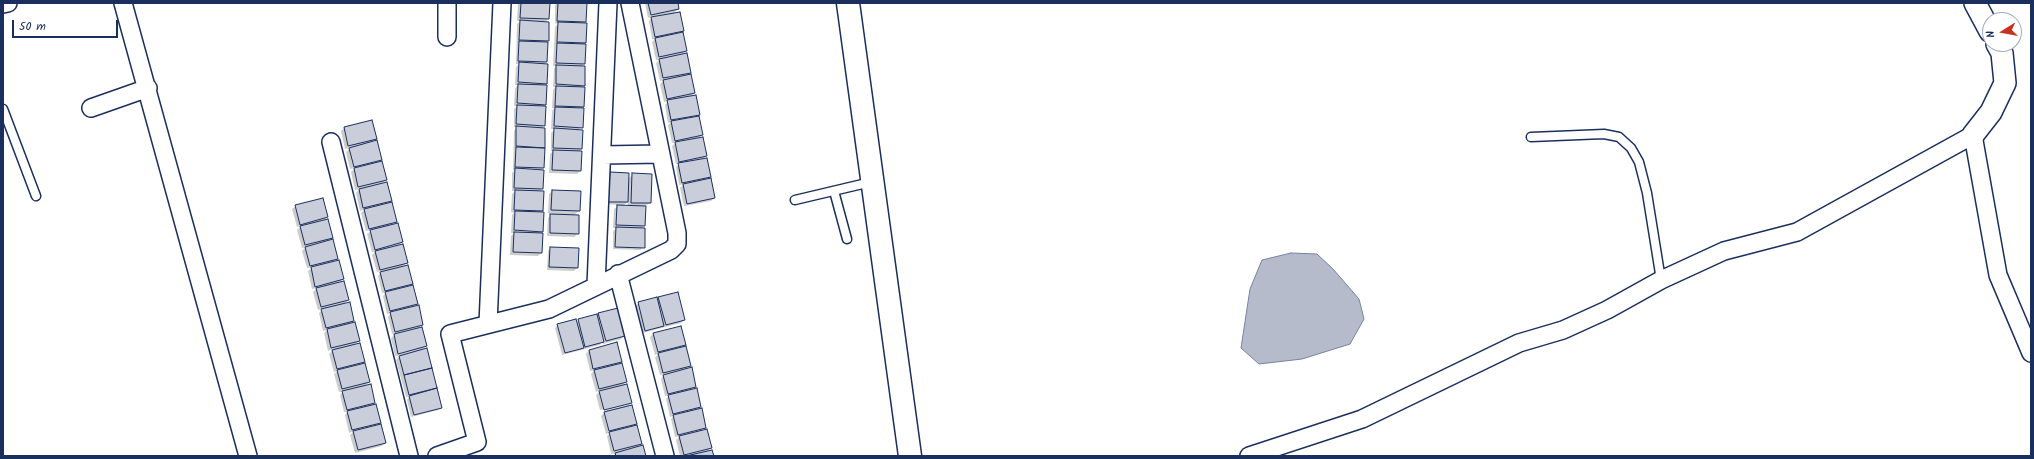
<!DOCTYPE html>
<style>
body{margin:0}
#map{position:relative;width:2034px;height:459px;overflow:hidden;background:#fff;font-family:Kalam,sans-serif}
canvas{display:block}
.frame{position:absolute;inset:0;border:4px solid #1b2f5e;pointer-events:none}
.north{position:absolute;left:1982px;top:12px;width:40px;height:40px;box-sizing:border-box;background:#fff;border:1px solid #a4acbf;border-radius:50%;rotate:259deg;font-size:11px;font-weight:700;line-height:16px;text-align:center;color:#1b2f5e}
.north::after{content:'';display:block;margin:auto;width:14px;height:18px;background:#c8321e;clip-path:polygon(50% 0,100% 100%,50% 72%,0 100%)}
.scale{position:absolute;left:12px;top:20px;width:106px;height:18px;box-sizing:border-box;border:2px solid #1b2f5e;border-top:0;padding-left:5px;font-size:12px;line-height:14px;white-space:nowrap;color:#1b2f5e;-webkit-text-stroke:3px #fff;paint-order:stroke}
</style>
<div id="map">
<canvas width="2034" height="459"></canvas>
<div class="frame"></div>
<div class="north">N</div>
<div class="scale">50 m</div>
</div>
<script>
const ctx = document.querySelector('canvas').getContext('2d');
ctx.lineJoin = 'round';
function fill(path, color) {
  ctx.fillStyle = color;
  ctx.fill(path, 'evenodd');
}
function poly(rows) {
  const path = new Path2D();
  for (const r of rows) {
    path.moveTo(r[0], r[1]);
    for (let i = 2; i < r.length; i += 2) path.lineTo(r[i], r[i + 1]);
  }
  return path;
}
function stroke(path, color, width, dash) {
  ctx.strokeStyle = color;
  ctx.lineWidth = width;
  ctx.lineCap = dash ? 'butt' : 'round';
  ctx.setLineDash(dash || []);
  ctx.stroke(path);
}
const water = poly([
 [1291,253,1317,254,1333,269,1359,299,1364,319,1350,344,1302,359,1259,364,1241,348,1250,289,1262,260,1291,253]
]);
fill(water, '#b5bbca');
stroke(water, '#77839f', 1);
fill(poly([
 [518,3,549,3,548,19,545,22,548,41,545,43,546,62,543,65,546,83,543,86,545,104,543,107,544,125,541,129,544,129,543,168,541,170,542,189,539,192,542,231,539,234,541,253,538,256,510,255,511,236,514,233,511,233,512,215,514,213,511,212,512,194,515,191,512,191,512,173,515,170,513,170,514,131,517,127,514,127,514,109,517,106,514,106,515,88,518,85,515,85,516,67,519,64,516,64,517,24,521,21,517,21],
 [557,3,586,3,585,21,582,24,586,24,584,64,581,67,584,85,581,88,583,106,581,109,582,127,578,130,581,149,578,152,580,171,577,174,549,173,550,154,553,151,551,151,551,133,555,129,551,129,552,111,554,108,552,108,553,90,555,87,553,87,554,69,556,66,553,66,555,27,558,24,555,23,555,5],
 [645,3,677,3,678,9,673,14,683,31,679,34,686,51,682,55,690,73,687,76,694,93,690,97,699,114,695,117,702,135,698,139,706,156,702,160,710,177,706,181,714,198,711,201,684,206,680,188,684,184,679,185,676,167,679,164,676,164,672,146,676,142,672,143,668,125,671,122,668,123,665,105,668,101,664,102,660,84,664,80,660,81,656,63,661,59,656,60,652,42,655,39,652,39,649,21,653,16,648,18],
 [371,121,376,139,371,143,381,159,377,163,386,180,382,184,390,201,386,205,396,221,391,226,402,242,398,246,407,262,402,267,412,283,408,287,417,304,413,308,422,324,417,330,426,346,421,351,436,387,433,391,441,407,438,410,411,417,407,400,410,396,406,397,396,360,401,355,395,356,391,338,396,333,392,334,388,317,391,313,387,314,383,296,387,292,382,293,378,276,382,271,377,272,372,255,376,251,372,252,367,234,372,230,366,231,361,213,365,209,360,211,356,193,360,189,355,190,351,172,355,168,350,169,346,152,350,148,345,149,341,131,344,128],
 [610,173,628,179,633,174,651,175,650,203,645,206,644,226,641,229,644,247,640,250,613,249,613,231,616,228,613,228,614,209,619,205,606,204,607,177],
 [628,201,628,207,622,207],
 [552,191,579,211,574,215,578,216,578,234,574,237,547,236,548,218,552,213,548,213,549,194],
 [296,206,327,217,323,222,332,238,328,242,337,258,332,263,343,279,339,283,348,300,343,305,353,321,350,324,359,341,354,345,364,362,360,365,369,382,365,386,374,403,371,406,379,423,376,426,385,443,382,446,355,453,350,435,354,431,349,433,345,415,348,411,344,412,340,395,344,391,339,392,334,374,338,371,334,372,329,354,334,349,328,351,324,333,327,330,323,331,319,313,324,308,318,310,313,292,317,288,312,289,308,271,313,267,307,268,302,251,306,247,302,248,297,230,301,226,297,227,292,209],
 [551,248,577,268,574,271,547,270,548,251],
 [659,298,684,320,681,323,642,333,635,306,639,303,657,300],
 [599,314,624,336,621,339,603,344,602,342,600,345,562,355,555,328,558,325,576,322,596,315,596,316],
 [680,327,685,345,681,349,690,365,685,370,695,386,691,390,700,407,697,411,705,427,701,431,711,448,707,452,713,456,680,456,676,440,680,436,675,437,671,419,674,416,670,417,666,399,670,395,665,396,661,379,665,374,660,375,655,357,659,354,655,355,650,337,653,334],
 [616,344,620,361,617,365,626,382,621,386,631,403,626,407,636,424,632,427,641,444,637,448,645,456,613,456,616,453,611,454,607,436,610,433,606,434,601,416,606,411,600,412,628,405,628,403,600,410,596,395,601,390,596,392,591,374,595,370,590,371,586,354,589,350]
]), '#0003');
const building = poly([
 [521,3,550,3,549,19,520,18,521,3],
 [558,3,587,3,586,22,557,21,558,3],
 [648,3,678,3,679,9,651,15,648,3],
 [680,12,684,31,655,37,651,17,680,12],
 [520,20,549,22,549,41,519,40,520,20],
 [558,22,587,23,586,43,557,42,558,22],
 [683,32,687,51,659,57,655,38,683,32],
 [519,41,548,42,547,62,518,61,519,41],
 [557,43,586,44,585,64,556,63,557,43],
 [687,53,691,73,663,78,659,59,687,53],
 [519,62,548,64,547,84,518,82,519,62],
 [556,65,585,66,585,86,556,84,556,65],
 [691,74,695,93,667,99,663,80,691,74],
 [518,84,547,85,546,105,517,103,518,84],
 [556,86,585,87,584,107,555,106,556,86],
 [696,95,700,115,671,120,667,100,696,95],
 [517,105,546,106,545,126,516,124,517,105],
 [555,107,584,108,583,128,554,126,555,107],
 [699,116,703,135,675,141,671,121,699,116],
 [372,120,377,139,348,146,344,127,372,120],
 [516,126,545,128,545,148,516,146,516,126],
 [554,128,583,130,582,149,553,148,554,128],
 [703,137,707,156,679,162,675,142,703,137],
 [377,140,382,160,354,167,349,148,377,140],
 [516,147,545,148,544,168,515,167,516,147],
 [553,150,582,151,581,171,552,170,553,150],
 [707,158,711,177,682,183,678,163,707,158],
 [382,161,387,180,358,187,354,168,382,161],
 [515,168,544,170,543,189,514,188,515,168],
 [610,172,629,173,628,202,608,202,610,172],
 [632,173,652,174,651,203,631,203,632,173],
 [711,178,715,198,687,204,683,184,711,178],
 [387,182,392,201,363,208,359,189,387,182],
 [515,190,544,191,543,211,514,210,515,190],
 [552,190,581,191,580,211,551,210,552,190],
 [323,198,328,217,300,225,295,205,323,198],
 [392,202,397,222,369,229,364,209,392,202],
 [617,205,646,206,645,226,616,225,617,205],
 [515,211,544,212,543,232,514,230,515,211],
 [550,214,579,215,579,234,550,233,550,214],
 [328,219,333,238,305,245,300,226,328,219],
 [398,223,403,242,375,250,370,230,398,223],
 [616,227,645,228,645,248,615,247,616,227],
 [514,232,543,233,542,253,513,252,514,232],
 [333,239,338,259,310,266,305,247,333,239],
 [403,244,408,263,380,270,375,251,403,244],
 [550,247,579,248,578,268,549,267,550,247],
 [339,260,344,279,315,287,311,267,339,260],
 [408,265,413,284,385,291,380,272,408,265],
 [344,281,349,300,321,307,316,288,344,281],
 [413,285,418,304,390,311,385,292,413,285],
 [678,292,685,320,666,325,658,297,678,292],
 [657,297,664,326,645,331,638,302,657,297],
 [350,302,354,321,326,328,321,309,350,302],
 [419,305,423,325,395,332,390,312,419,305],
 [618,308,625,336,606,341,598,313,618,308],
 [597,314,604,342,585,347,578,319,597,314],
 [576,319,584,348,565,353,557,324,576,319],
 [355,322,360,341,331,348,327,329,355,322],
 [681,326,686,345,658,352,653,333,681,326],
 [422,327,427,346,398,354,394,334,422,327],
 [617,342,622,362,593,369,589,350,617,342],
 [360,343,365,362,337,369,332,350,360,343],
 [686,346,691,366,663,373,658,353,686,346],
 [427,348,432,368,404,375,399,356,427,348],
 [365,363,370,382,342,389,337,370,365,363],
 [622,363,627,382,599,389,594,370,622,363],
 [692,367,696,387,668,394,663,375,692,367],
 [432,368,437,388,409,395,404,375,432,368],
 [371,384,375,403,347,410,342,391,371,384],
 [627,384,632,403,604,410,599,391,627,384],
 [437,388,442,408,414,415,409,396,437,388],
 [697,388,701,407,673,414,668,395,697,388],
 [376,404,381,423,352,430,347,411,376,404],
 [632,405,637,424,609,431,604,412,632,405],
 [702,408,706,428,678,435,673,415,702,408],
 [381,424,386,443,358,450,353,431,381,424],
 [637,425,642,444,614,451,609,432,637,425],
 [707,429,712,448,684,455,679,436,707,429],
 [643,445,646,456,616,456,615,453,643,445],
 [712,450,714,456,686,456,712,450]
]);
fill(building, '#caceda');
stroke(building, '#1b2f5e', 1);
const service = poly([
 [3,109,36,196],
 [1531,137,1604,134,1619,137,1631,148,1639,162,1647,193,1661,280],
 [834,191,847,239],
 [795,200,871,182]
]);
const minor = poly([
 [123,3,248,456],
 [3,4,8,3],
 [447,37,447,3],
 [91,108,148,88],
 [331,142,409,456],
 [602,155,660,154],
 [618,274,665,456],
 [596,285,608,3],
 [488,324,502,3],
 [437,456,477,442,450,334,549,309,671,250,677,244,677,233,630,3],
 [1249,456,1362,419,1519,343,1563,330,1607,310,1661,280,1724,251,1797,232,1973,135,1998,275,2031,353]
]);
const tertiary = poly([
 [1975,3,1990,31],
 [1973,135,1991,112,2005,83,2002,53,1997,44]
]);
const secondary = poly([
 [848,3,910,456]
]);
stroke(service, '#1b2f5e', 11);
stroke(minor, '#1b2f5e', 20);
stroke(tertiary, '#1b2f5e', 24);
stroke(secondary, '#1b2f5e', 25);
stroke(service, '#fff', 8);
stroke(minor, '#fff', 17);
stroke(tertiary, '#fff', 21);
stroke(secondary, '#fff', 22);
</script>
